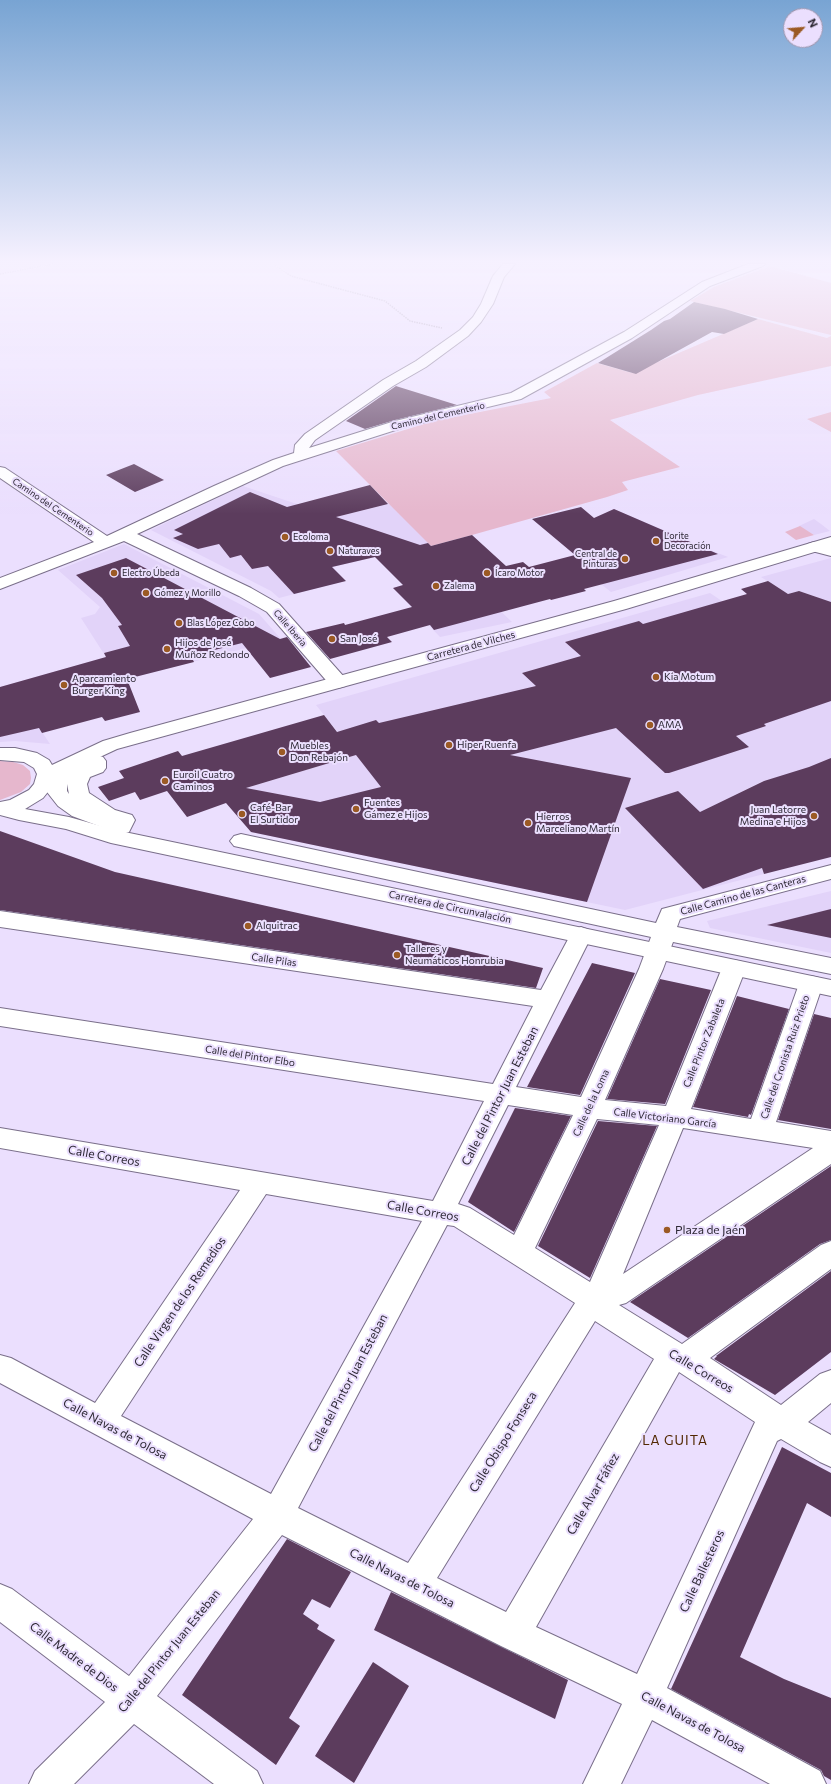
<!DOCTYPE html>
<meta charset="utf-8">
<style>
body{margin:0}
#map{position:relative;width:831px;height:1784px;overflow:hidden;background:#ebdffe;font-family:Commissioner,sans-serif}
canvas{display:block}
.north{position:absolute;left:783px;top:8px;width:40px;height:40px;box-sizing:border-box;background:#ebdffe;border:1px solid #9f96ad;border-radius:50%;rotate:64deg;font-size:11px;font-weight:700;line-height:16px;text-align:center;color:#2d2834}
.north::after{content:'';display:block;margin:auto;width:14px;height:18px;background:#9b5a24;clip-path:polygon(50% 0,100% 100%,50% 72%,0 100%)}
</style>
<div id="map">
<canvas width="831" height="1784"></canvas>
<div class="north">N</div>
</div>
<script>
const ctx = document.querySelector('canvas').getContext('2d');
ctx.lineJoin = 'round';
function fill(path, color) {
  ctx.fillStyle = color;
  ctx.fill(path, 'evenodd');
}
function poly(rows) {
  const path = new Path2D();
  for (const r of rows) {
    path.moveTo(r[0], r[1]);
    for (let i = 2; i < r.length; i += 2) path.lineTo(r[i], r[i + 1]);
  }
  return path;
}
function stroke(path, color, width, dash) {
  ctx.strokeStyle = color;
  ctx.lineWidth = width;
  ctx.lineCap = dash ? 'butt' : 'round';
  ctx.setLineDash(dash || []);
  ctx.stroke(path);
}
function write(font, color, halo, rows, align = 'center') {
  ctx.font = font + ' Commissioner,sans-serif';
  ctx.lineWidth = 4;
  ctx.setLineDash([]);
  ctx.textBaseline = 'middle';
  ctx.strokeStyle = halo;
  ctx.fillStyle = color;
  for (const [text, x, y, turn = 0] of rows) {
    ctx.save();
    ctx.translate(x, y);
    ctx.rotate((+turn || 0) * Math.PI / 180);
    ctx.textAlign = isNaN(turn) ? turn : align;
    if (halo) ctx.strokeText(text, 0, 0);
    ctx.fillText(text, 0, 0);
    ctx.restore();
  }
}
fill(poly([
 [243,486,336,517,389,504,512,622,440,637,393,588,403,585,375,557,333,567,345,581,279,598,271,591,151,530],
 [614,509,715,552,728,557,611,592,579,567,581,559,567,549,592,542,612,515,607,512],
 [814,519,821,524,830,531,814,535,799,526],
 [124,544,259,614,281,639,127,679,129,683,23,708,30,714,50,744,15,741,0,742,0,687,106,657,81,618,95,614,100,607,58,570],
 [831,558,831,606,817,597,799,591,788,594,761,577],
 [710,593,831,674,831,852,763,781,709,808,742,828,764,874,625,910,251,832,256,821,233,792,356,755,316,705],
 [831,891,831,953,710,928,707,921]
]), '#e2d3f9');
fill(poly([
 [770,266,831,283,831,335,690,301,714,287],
 [758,319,827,338,831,336,831,366,698,395,610,420,680,467,622,482,628,490,607,497,472,535,431,546,336,451,434,421,551,398,544,392,597,363,632,373],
 [831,412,831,432,807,419],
 [800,526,814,535,796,540,785,532],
 [0,761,13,762,23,765,30,771,31,778,30,784,21,792,0,800]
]), '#e6b7cd');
fill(poly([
 [694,302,725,309,758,319,724,334,712,332,636,374,598,363,651,330,664,321,670,319],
 [396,386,399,387,457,405,395,420,365,429,346,421],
 [134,464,164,480,135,492,106,475],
 [370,485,388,504,336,517,420,545,428,543,431,546,472,535,506,566,523,562,529,567,575,555,532,519,581,507,594,518,614,509,718,554,584,589,586,591,551,600,550,599,434,630,430,625,387,637,392,642,330,659,306,632,344,623,345,625,412,607,393,588,403,585,375,557,332,567,346,581,294,594,268,566,252,569,241,555,230,558,219,544,198,549,173,538,183,534,174,530,250,492,287,507],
 [126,558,280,639,287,637,311,667,270,678,242,643,191,656,194,662,127,679,140,712,105,721,102,717,42,733,39,728,0,737,0,687,106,657,104,653,130,646,118,626,122,625,102,598,76,575],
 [768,581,788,594,799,591,831,602,831,701,764,724,766,726,736,736,749,747,669,773,665,773,616,728,510,755,631,778,587,902,251,832,226,803,187,817,167,791,140,800,135,792,109,801,98,787,124,778,119,771,178,751,182,756,324,715,337,732,376,720,379,723,536,686,522,673,581,656,565,642,639,621,643,624,747,594,741,589],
 [356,755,381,787,320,802,246,788],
 [831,758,831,857,764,874,762,868,703,889,625,808,678,791,700,812,764,781,809,767],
 [0,831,115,872,543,968,536,988,0,910],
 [831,909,831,938,767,925],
 [592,963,635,973,580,1095,527,1087],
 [660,979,711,990,665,1104,607,1099],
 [737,996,789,1009,751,1115,749,1114,748,1117,693,1107],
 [814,1014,831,1018,831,1129,778,1120],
 [515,1108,571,1116,514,1232,468,1202],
 [598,1121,657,1126,590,1278,538,1246],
 [831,1166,831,1240,820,1244,688,1338,630,1302],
 [831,1271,831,1352,775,1395,714,1359,717,1356,716,1356],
 [782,1447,831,1473,831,1517,807,1503,740,1657,784,1679,831,1698,831,1780,824,1776,821,1770,671,1689],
 [287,1539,351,1572,330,1608,312,1599,303,1614,319,1625,317,1629,335,1640,289,1718,300,1726,276,1765,182,1695],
 [391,1592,568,1680,555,1719,374,1630],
 [373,1662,409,1686,354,1783,315,1756]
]), '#5c3c5d');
const minor = poly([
 [503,264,515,264,504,277,493,304,481,322,468,336,426,367,393,386,315,440,309,448,395,421,511,393,624,332,702,282,748,264,765,264,763,266,710,286,632,338,521,399,405,427,283,466,137,534,251,588,279,604,345,678,347,682,345,686,338,688,331,686,267,612,239,596,124,541,0,589,0,578,94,542,0,478,0,467,5,468,107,536,214,486,273,460,294,453,295,445,305,434,383,380,416,361,460,330,473,317,481,304,493,276,503,264],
 [814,542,831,546,831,556,808,550,806,547,808,544,814,542],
 [96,755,103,757,106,761,106,768,103,772,90,777,87,784,89,793,115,810,132,815,135,820,129,832,122,834,115,832,72,816,58,806,47,792,46,785,57,771,66,765,96,755],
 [67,784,69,794,67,791,67,784],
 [241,834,656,923,662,909,831,865,831,879,680,919,677,927,831,958,831,974,673,942,663,969,605,1100,666,1106,722,968,726,962,734,960,742,962,746,968,691,1109,751,1119,799,984,803,978,811,976,819,978,823,984,776,1122,831,1131,831,1164,626,1303,619,1305,682,1344,821,1245,831,1241,831,1269,710,1358,781,1405,820,1374,831,1370,831,1403,808,1422,831,1435,831,1467,820,1462,781,1439,777,1441,667,1688,820,1771,826,1784,770,1784,652,1720,621,1784,583,1784,622,1704,501,1646,282,1535,157,1696,257,1771,263,1784,214,1784,134,1724,74,1784,29,1784,35,1771,105,1702,0,1622,0,1584,12,1589,129,1676,253,1519,0,1383,0,1355,11,1358,95,1403,240,1190,0,1148,0,1128,433,1201,484,1101,0,1026,0,1008,493,1084,533,1006,0,927,0,911,541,990,573,930,581,927,589,930,592,935,516,1087,581,1097,639,969,651,937,234,846,230,841,234,836,241,834],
 [508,1105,573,1115,514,1235,470,1208,458,1204,508,1105],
 [597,1119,659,1125,590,1282,535,1248,597,1119],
 [683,1128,813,1148,623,1274,683,1128],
 [266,1194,422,1221,271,1494,121,1416,266,1194],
 [447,1225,454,1226,575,1303,408,1563,298,1508,447,1225],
 [595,1321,654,1359,506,1612,437,1578,595,1321],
 [679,1372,755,1422,637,1674,536,1627,679,1372]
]);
const major = poly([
 [831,537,831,547,626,609,117,749,68,772,55,783,43,798,25,809,69,817,115,830,831,980,831,996,111,843,66,829,19,820,0,815,0,802,10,800,29,790,34,784,37,774,34,768,24,762,0,760,0,748,15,748,37,753,49,760,52,765,103,741,130,733,614,601,831,537]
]);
stroke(minor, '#7a6f8a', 2);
stroke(major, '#7a6f8a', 2);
stroke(poly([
 [273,264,291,276,385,301,410,321,442,328],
 [0,274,53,264]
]), '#aba2ba', 1.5, [1.5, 1]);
fill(minor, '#fff');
fill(major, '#fff');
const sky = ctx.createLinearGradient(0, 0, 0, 514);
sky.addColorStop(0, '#78a4d3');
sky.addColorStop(0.51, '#f6f1ff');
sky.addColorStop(1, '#f6f1ff00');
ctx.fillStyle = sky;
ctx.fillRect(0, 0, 831, 514);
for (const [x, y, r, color] of [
 [285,537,4,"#9b5a24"],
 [656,541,4,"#9b5a24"],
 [330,551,4,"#9b5a24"],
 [625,559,4,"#9b5a24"],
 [114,573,4,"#9b5a24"],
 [487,573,4,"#9b5a24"],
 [436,586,4,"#9b5a24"],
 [146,593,4,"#9b5a24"],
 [179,623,4,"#9b5a24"],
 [332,639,4,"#9b5a24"],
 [167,649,4,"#9b5a24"],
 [656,677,4,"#9b5a24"],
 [64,685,4,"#9b5a24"],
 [650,725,4,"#9b5a24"],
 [449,745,4,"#9b5a24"],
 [282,752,4,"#9b5a24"],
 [165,781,4,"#9b5a24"],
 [356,809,4,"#9b5a24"],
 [242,814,4,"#9b5a24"],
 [814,816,4,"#9b5a24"],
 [528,823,4,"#9b5a24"],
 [248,926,4,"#9b5a24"],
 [397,955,4,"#9b5a24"],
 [667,1230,4,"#9b5a24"]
]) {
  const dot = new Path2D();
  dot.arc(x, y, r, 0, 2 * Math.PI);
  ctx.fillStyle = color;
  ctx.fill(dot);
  stroke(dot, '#ebdffe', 1.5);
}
write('9px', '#2d2834', '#ebdffe', [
 ["Camino del Cementerio",438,416,-13],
 ["Camino del Cementerio",53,507,34],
 ["Calle Iberia",290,628,49]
]);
write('9px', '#2d2834', '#ebdffe', [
 ["Lorite",664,536],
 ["Decoración",664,546],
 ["Ecoloma",293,537],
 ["Naturaves",338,551],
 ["Central de",617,554,"right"],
 ["Pinturas",617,564,"right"],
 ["Electro Úbeda",122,573],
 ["Ícaro Motor",495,573],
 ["Zalema",444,586],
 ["Gómez y Morillo",154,593],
 ["Blas López Cobo",187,623]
], 'left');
write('10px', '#2d2834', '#ebdffe', [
 ["San José",340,639],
 ["Hijos de José",175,643],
 ["Muñoz Redondo",175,655],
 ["Kia Motum",664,677],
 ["Aparcamiento",72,679],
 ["Burger King",72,691],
 ["AMA",658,725],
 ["Hiper Ruenfa",457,745],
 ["Muebles",290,746],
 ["Don Rebajón",290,758],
 ["Euroil Cuatro",173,775],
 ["Caminos",173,787],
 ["Fuentes",364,803],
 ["Gámez e Hijos",364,815],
 ["Café-Bar",250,808],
 ["El Surtidor",250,820],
 ["Juan Latorre",806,810,"right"],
 ["Medina e Hijos",806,822,"right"],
 ["Hierros",536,817],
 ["Marceliano Martín",536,829],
 ["Alquitrac",256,926],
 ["Talleres y",405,949],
 ["Neumáticos Honrubia",405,961]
], 'left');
write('10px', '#2d2834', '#ebdffe', [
 ["Carretera de Vilches",471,646,-15],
 ["Calle Camino de las Canteras",743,895,-15],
 ["Carretera de Circunvalación",450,907,12],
 ["Calle Pilas",274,960,8],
 ["Calle Pintor Zabaleta",704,1043,-68],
 ["Calle del Pintor Elbo",250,1056,9],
 ["Calle del Cronista Ruiz Prieto",785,1057,-71],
 ["Calle de la Loma",591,1103,-65],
 ["Calle Victoriano García",665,1118,7]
]);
write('12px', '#2d2834', '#ebdffe', [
 ["Calle del Pintor Juan Esteban",500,1096,-63],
 ["Calle Correos",104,1156,10],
 ["Calle Correos",423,1211,10],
 ["Calle Virgen de los Remedios",180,1302,-56],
 ["Calle Correos",701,1371,31],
 ["Calle del Pintor Juan Esteban",348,1383,-62],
 ["Calle Navas de Tolosa",115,1429,28],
 ["Calle Obispo Fonseca",503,1442,-58],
 ["Calle Alvar Fáñez",593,1494,-60],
 ["Calle Ballesteros",702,1571,-65],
 ["Calle Navas de Tolosa",402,1578,27],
 ["Calle del Pintor Juan Esteban",169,1651,-51],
 ["Calle Madre de Dios",74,1657,37],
 ["Calle Navas de Tolosa",693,1722,28]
]);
write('12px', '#2d2834', '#ebdffe', [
 ["Plaza de Jaén",675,1230]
], 'left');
ctx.letterSpacing = '1px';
write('13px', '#512700', '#ebdffe', [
 ["LA GUITA",675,1441]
]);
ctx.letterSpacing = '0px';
</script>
